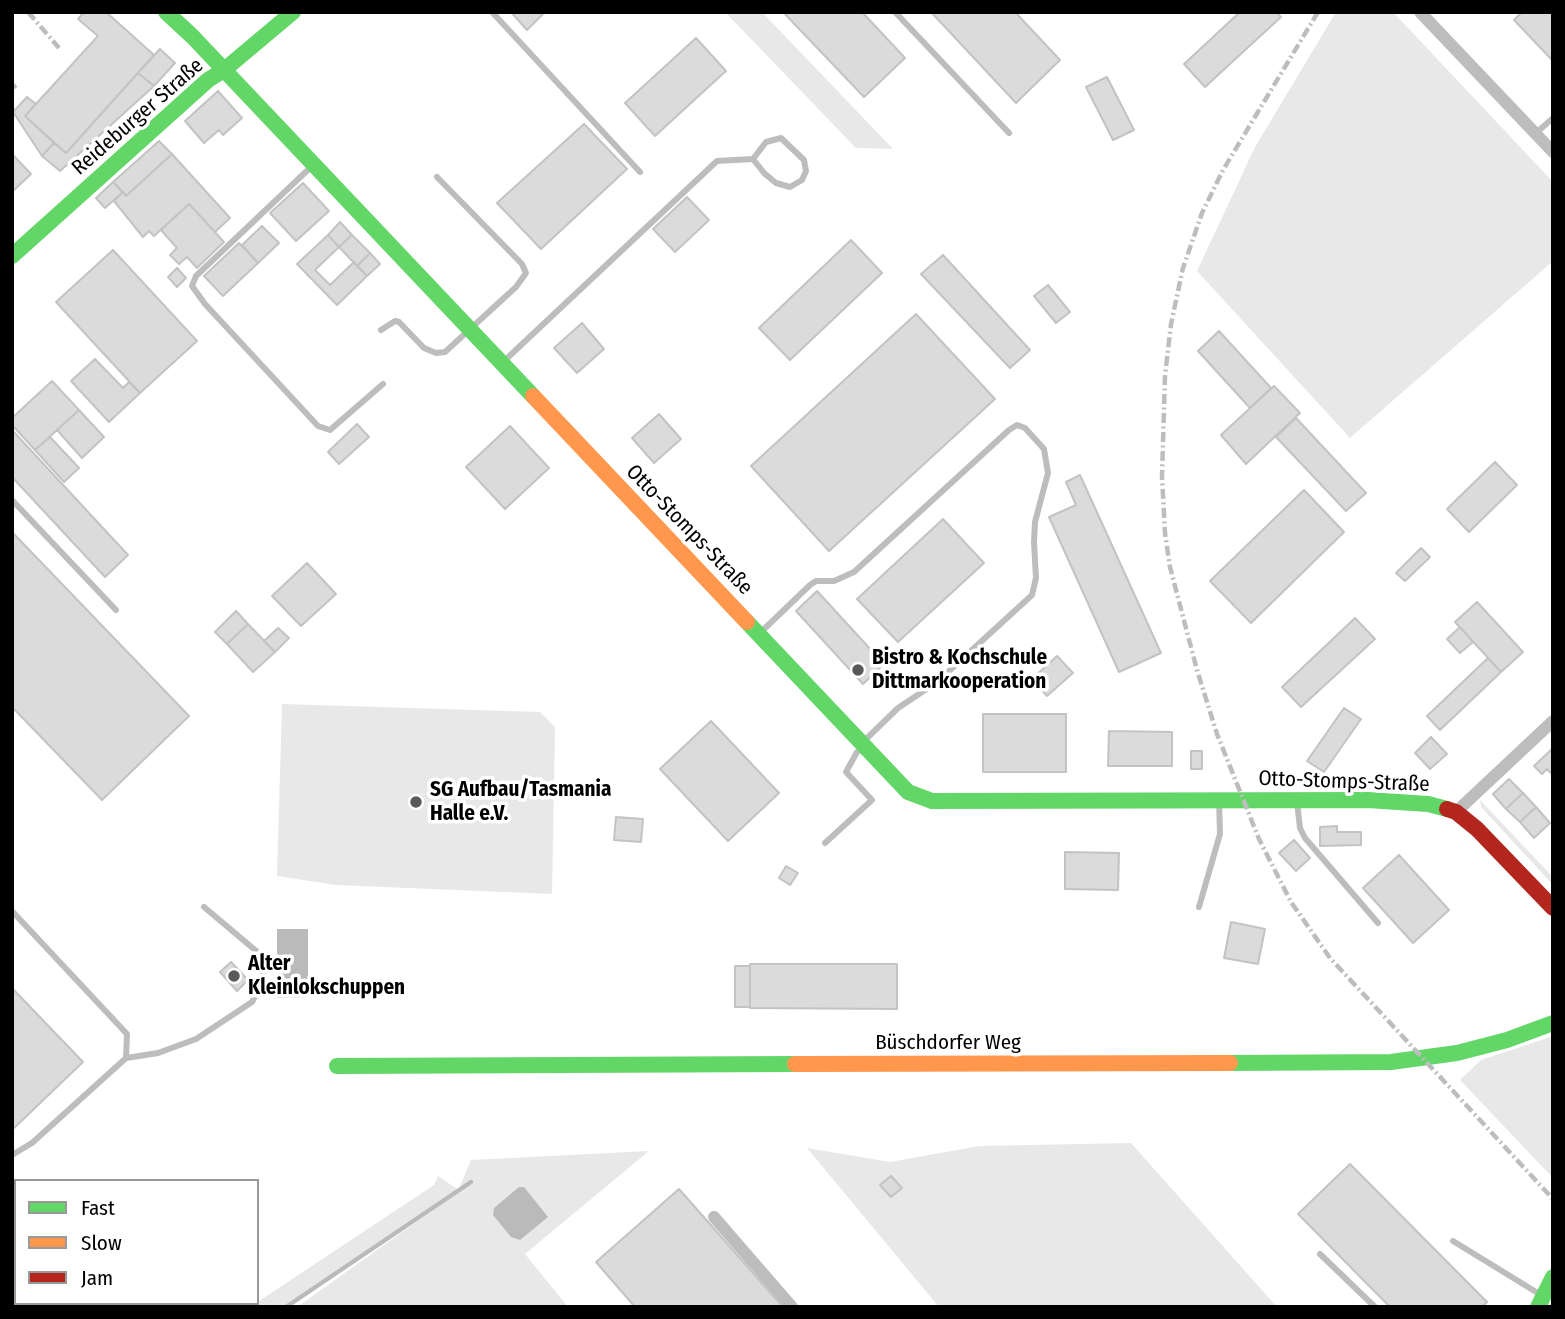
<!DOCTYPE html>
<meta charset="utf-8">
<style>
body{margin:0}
#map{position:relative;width:1565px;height:1319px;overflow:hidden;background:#fff;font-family:"Fira Sans Condensed",sans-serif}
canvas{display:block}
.frame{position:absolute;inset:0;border:14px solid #000;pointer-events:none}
.legend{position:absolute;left:14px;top:1179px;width:245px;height:126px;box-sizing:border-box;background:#fff;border:2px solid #999;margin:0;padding:9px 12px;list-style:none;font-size:21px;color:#000}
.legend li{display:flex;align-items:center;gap:14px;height:35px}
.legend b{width:35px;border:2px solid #999}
</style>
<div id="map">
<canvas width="1565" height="1319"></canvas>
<div class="frame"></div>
<ul class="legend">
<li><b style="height:9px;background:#63d668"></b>Fast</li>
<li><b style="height:9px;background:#ff974d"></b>Slow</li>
<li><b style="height:9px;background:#b3261e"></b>Jam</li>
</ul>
</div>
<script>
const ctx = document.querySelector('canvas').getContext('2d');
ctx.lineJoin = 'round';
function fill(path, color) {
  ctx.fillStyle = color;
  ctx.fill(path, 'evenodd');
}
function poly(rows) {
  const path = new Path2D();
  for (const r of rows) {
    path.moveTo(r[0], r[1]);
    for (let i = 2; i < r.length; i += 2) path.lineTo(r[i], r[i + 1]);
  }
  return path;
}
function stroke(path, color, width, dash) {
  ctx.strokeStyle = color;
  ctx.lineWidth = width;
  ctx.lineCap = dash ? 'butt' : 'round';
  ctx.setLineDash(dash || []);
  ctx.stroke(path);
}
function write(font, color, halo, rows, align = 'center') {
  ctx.font = font + ' "Fira Sans Condensed",sans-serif';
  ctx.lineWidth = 7;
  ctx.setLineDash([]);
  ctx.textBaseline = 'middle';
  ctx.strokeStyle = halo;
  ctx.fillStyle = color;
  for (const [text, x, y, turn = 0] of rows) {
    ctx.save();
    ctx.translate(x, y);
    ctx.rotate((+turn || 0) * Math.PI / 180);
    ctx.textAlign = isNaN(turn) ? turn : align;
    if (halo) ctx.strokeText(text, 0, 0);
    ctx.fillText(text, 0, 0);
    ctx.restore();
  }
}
fill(poly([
 [725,12,762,12,893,149,856,148],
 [1336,12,1393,12,1553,182,1553,261,1350,438,1197,271,1255,147],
 [282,704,540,712,555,727,552,894,336,885,277,876],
 [1480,800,1553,877,1553,885,1481,807],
 [1553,1036,1553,1178,1460,1080,1481,1060],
 [1131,1143,1277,1307,939,1307,807,1148,890,1162,979,1146],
 [649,1151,525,1254,568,1307,297,1307,457,1193,471,1160],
 [438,1176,457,1189,288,1307,250,1307,434,1185]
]), '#e8e8e8');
fill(poly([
 [277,929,308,929,308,997,277,998],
 [519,1187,524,1187,548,1217,520,1240,511,1237,493,1215,494,1208]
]), '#bababa');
stroke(poly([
 [286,1307,471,1182]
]), '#bababa', 4.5);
const building = poly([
 [84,12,106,12,154,55,66,153,25,116,98,36,78,19,84,12],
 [511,12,545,12,527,30,511,12],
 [783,12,862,12,905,58,864,97,783,12],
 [931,12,1015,12,1060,60,1016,103,931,12],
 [1240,12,1276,12,1281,17,1205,87,1184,64,1240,12],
 [1522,12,1553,12,1553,61,1514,20,1522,12],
 [696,38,726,71,655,136,625,103,696,38],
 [160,49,175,63,154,86,138,73,160,49],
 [138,73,154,86,60,171,42,156,54,143,66,153,138,73],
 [1107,77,1134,130,1113,140,1086,87,1107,77],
 [218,91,242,118,223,135,219,130,204,143,185,121,218,91],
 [27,97,36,104,25,116,54,143,42,156,13,112,27,97],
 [584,124,627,169,541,249,497,203,584,124],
 [159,141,172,154,126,196,113,182,159,141],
 [12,154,31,174,12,192,12,154],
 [172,154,230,218,215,232,189,204,154,236,149,231,143,237,114,201,123,192,126,196,172,154],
 [113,182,123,192,105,208,96,198,113,182],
 [303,183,329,211,296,241,270,213,303,183],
 [687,197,709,220,675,252,653,229,687,197],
 [189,204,224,242,197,268,187,257,179,264,170,255,177,248,161,230,189,204],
 [340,222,352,235,339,247,328,235,340,222],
 [262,226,279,243,258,263,242,245,262,226],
 [328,235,339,247,315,270,330,285,354,262,367,276,337,305,297,264,328,235],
 [352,235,370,253,357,266,339,247,352,235],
 [851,240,882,273,790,360,759,328,851,240],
 [239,243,258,263,223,296,204,276,239,243],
 [113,250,197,341,140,393,56,302,113,250],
 [370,253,380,264,367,276,357,266,370,253],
 [943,255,1030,350,1010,368,921,274,943,255],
 [177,268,186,278,177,287,168,277,177,268],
 [1048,285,1070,312,1056,323,1034,296,1048,285],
 [916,314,995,399,829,551,751,466,916,314],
 [582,323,604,349,577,373,554,348,582,323],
 [1219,331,1271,388,1250,408,1198,351,1219,331],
 [95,359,123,388,129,382,140,393,109,422,71,381,95,359],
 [52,381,79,410,35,450,12,425,12,418,52,381],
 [1274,386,1300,413,1246,464,1221,435,1274,386],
 [79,410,104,437,82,458,57,430,79,410],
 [659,414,681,439,654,463,632,438,659,414],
 [1296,418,1366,493,1346,511,1276,437,1296,418],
 [357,424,369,437,339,464,328,452,357,424],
 [510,426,549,468,505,509,466,467,510,426],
 [12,430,128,555,105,577,12,477,12,430],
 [50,437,79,468,64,482,35,450,50,437],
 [1495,462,1517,485,1469,532,1447,509,1495,462],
 [1080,475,1161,653,1119,672,1049,517,1076,505,1066,482,1080,475],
 [1304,490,1344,532,1251,623,1210,581,1304,490],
 [943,519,984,563,898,642,857,599,943,519],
 [12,532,189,716,102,800,12,707,12,532],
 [1421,548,1430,557,1405,581,1396,573,1421,548],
 [307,563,336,594,301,626,272,596,307,563],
 [817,591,884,664,863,684,796,611,817,591],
 [1477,602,1523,652,1501,672,1455,622,1477,602],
 [236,611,248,624,227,644,215,632,236,611],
 [1355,618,1375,639,1301,707,1282,687,1355,618],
 [248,624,275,652,253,672,227,644,248,624],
 [1460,627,1473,642,1460,653,1447,639,1460,627],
 [278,628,289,638,275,652,264,641,278,628],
 [1057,656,1073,673,1047,696,1032,679,1057,656],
 [1488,658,1501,672,1440,730,1427,716,1488,658],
 [1344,708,1361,719,1324,772,1307,761,1344,708],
 [983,714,1066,714,1066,772,983,772,983,714],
 [711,721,779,793,728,841,660,769,711,721],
 [1109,731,1172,732,1172,766,1108,766,1109,731],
 [1431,737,1447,754,1430,769,1415,753,1431,737],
 [1553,748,1553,775,1547,769,1542,774,1534,766,1553,748],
 [1191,751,1202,751,1202,769,1191,769,1191,751],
 [1509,779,1523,793,1506,809,1493,794,1509,779],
 [1523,793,1536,807,1520,822,1506,809,1523,793],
 [1536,807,1550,823,1534,838,1520,822,1536,807],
 [616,817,643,819,641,842,614,840,616,817],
 [1337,826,1337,832,1361,832,1361,845,1320,846,1320,827,1337,826],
 [1294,840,1310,858,1296,871,1279,853,1294,840],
 [1065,852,1119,853,1118,890,1065,889,1065,852],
 [1399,855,1449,910,1413,943,1363,888,1399,855],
 [786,866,798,873,790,885,779,878,786,866],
 [1231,922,1265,929,1258,964,1224,958,1231,922],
 [231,962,248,980,237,991,220,972,231,962],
 [750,964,897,964,897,1009,750,1008,750,964],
 [735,966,750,966,750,1007,735,1007,735,966],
 [12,988,83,1062,12,1130,12,988],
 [1350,1164,1487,1302,1482,1307,1390,1307,1298,1214,1350,1164],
 [891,1176,902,1188,891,1197,880,1185,891,1176],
 [679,1189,783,1307,635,1307,596,1262,679,1189]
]);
fill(building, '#dbdbdb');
stroke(building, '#c3c3c3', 2);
stroke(poly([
 [492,12,640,172],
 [895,12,1009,133],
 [1536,133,1553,118],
 [312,166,196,276,192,286,205,304,318,426,330,430,383,384],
 [381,330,395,321,399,322,424,348,436,353,445,352,516,287,526,273,522,264,437,177],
 [503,362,717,161,753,159,764,173,776,183,790,187,802,180,806,171,804,160,781,138,766,142,753,159],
 [12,500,116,610],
 [760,633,810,585,816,581,834,581,854,572,1009,430,1017,425,1025,428,1044,449,1048,473,1035,522,1034,542,1036,578,1032,595,937,682,898,708,863,742],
 [1297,802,1300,828,1305,838,1378,923],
 [825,843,872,800,846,772,857,752,864,748],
 [1199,907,1220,834,1219,799],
 [12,911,127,1034,126,1058,32,1143,12,1155],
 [126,1058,158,1053,196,1039,252,1002,264,979,261,955,204,907],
 [1453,1241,1541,1295],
 [1320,1254,1375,1307]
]), '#bdbdbd', 6);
stroke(poly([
 [1420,12,1553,152],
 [1456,812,1553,721],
 [714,1217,792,1307]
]), '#bdbdbd', 12);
stroke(poly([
 [166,12,192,36,533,396],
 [12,256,208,80,224,70,293,12],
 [747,622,908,792,932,801,1368,800,1428,804,1447,809],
 [1230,1063,1391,1062,1457,1053,1507,1040,1553,1023],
 [337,1066,795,1064],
 [1538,1307,1553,1277]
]), '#63d668', 16);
stroke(poly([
 [533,396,747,622],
 [795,1064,1230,1063]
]), '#ff974d', 16);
stroke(poly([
 [1447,809,1456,812,1477,829,1553,908]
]), '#b3261e', 16);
stroke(poly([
 [28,12,59,48],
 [1318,12,1223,170,1202,213,1183,268,1171,324,1165,376,1162,476,1165,533,1170,567,1197,670,1217,734,1259,839,1291,902,1330,958,1553,1199],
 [12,84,16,88]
]), '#bdbdbd', 4.5, [10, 3.5, 2, 3.5]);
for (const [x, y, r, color] of [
 [858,670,7,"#595959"],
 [416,802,7,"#595959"],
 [234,976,7,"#595959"]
]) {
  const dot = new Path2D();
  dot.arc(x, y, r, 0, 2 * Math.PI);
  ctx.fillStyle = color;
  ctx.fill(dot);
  stroke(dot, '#fff', 2.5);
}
write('21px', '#000', '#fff', [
 ["Reideburger Straße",138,117,-41],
 ["Otto-Stomps-Straße",689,530,46],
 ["Otto-Stomps-Straße",1344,782,2],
 ["Büschdorfer Weg",948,1043]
]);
write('bold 21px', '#000', '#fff', [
 ["Bistro & Kochschule",872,658],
 ["Dittmarkooperation",872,682],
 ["SG Aufbau/Tasmania",430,790],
 ["Halle e.V.",430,814],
 ["Alter",248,964],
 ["Kleinlokschuppen",248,988]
], 'left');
</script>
